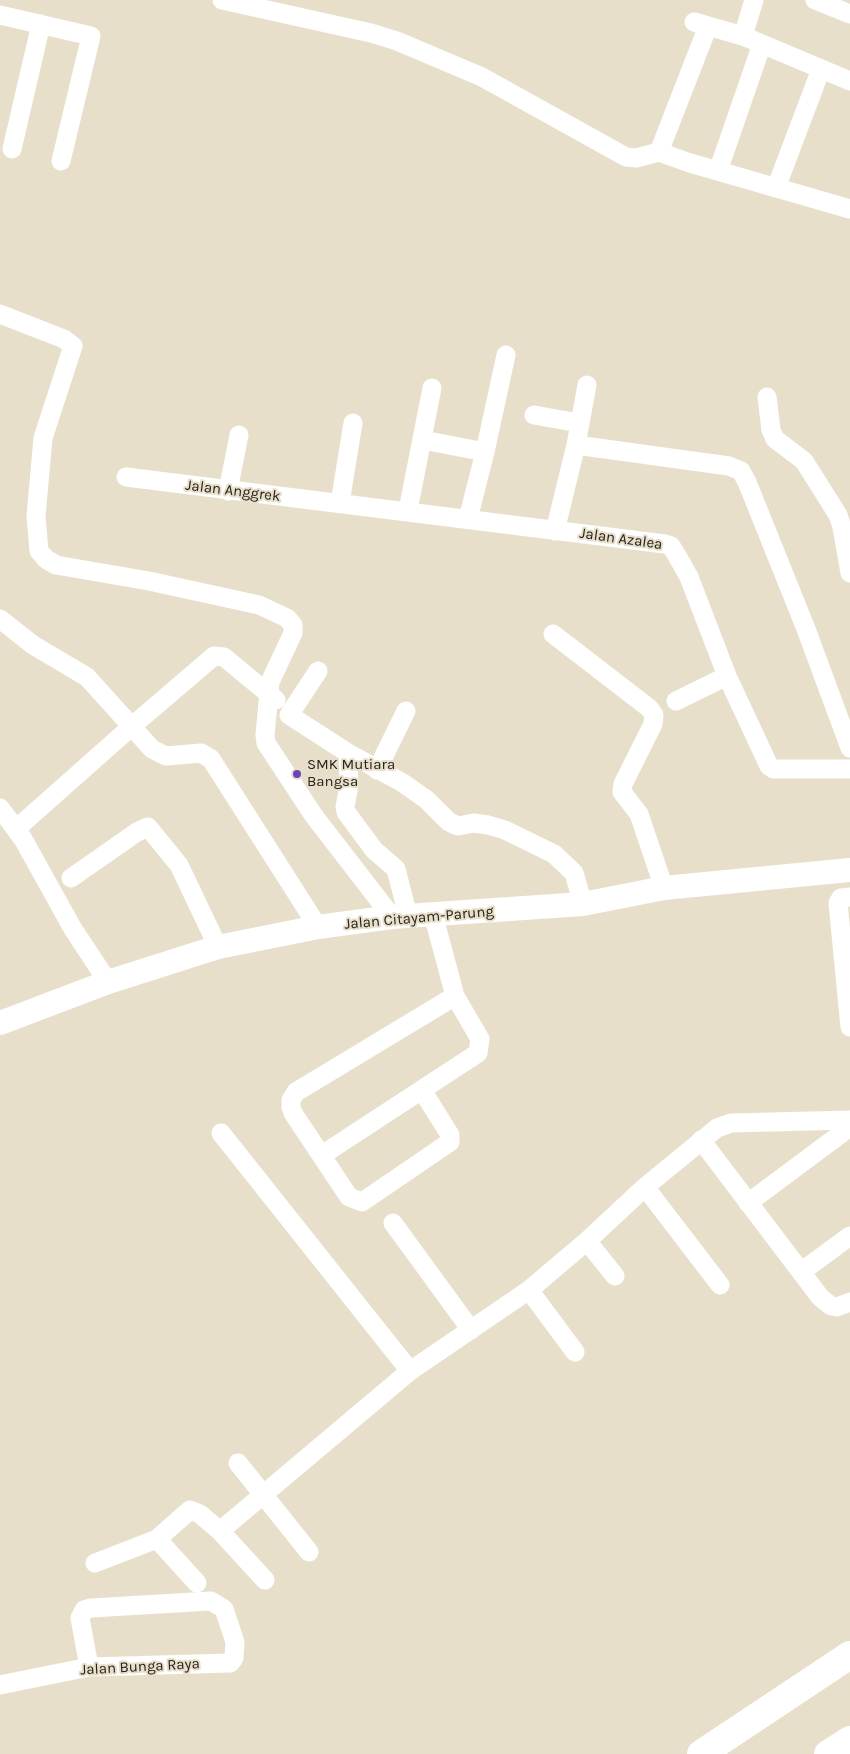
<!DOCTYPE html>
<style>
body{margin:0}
canvas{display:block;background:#e7dfca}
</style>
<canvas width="850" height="1754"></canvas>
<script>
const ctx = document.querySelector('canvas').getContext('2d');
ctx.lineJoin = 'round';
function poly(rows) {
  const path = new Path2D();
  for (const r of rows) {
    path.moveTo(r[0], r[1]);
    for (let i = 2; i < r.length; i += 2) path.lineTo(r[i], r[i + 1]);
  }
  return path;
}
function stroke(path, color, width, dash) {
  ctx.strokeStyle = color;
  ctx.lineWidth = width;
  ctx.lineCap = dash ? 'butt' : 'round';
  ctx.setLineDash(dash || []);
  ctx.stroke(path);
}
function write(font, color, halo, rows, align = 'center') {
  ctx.font = font + ' Karla,sans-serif';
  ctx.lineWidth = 4;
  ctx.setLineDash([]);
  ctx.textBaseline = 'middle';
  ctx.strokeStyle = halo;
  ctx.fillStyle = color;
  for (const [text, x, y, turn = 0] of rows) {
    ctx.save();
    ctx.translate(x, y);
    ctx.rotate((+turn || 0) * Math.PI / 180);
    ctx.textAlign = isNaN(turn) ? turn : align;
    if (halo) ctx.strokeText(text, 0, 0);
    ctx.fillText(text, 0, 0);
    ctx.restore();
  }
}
stroke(poly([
 [222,0,371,33,397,41,482,77,626,157,636,158,659,152,690,163,850,209],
 [815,0,850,14],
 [0,15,91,36,61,161],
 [694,22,743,36,850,81],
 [743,36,754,0],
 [12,149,41,24],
 [659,152,708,26],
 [718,171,762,44],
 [776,188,821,69],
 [0,314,64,339,73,346,43,438,36,516,39,551,46,559,56,565,149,581,259,605,287,618,293,625,293,633,270,682,265,735,266,743,314,816,392,917],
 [767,397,771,430,775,439,804,461,838,515,842,527,850,573],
 [534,415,579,423],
 [423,440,485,452],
 [576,445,729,466,741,471,747,482,806,629,850,748],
 [126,477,665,544,671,546,676,554,689,577,727,676,769,766,774,769,850,769],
 [228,491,239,435],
 [340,503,353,423],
 [408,510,432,388],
 [468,519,485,452,506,355],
 [555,531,576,445,587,385],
 [0,619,33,645,87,677,152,749,166,756,201,753,211,759,318,927],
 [553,634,649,708,654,715,653,724,623,784,622,792,639,814,664,888],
 [318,671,289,715,348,753,403,783,427,800,449,822,458,826,474,823,488,825,505,830,554,854,574,873,583,904],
 [676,701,727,676],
 [348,753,349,785,345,807,346,812,374,850,396,869,408,916],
 [377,770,406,711],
 [0,808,23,839,73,929,108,982],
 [16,829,131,727,214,656,224,657,276,700],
 [71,878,137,832,148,827,179,865,218,947],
 [850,897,841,898,838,903,850,1027],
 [422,1090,450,1135,450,1142,362,1202,349,1197,293,1113,291,1107,291,1100,296,1092,455,996,433,914],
 [221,1133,410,1371],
 [701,1140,820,1297,831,1306,837,1307,850,1302],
 [322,1155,478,1053,480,1039,455,996],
 [645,1187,720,1285],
 [748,1203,850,1127],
 [393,1223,471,1330],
 [587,1241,615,1276],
 [801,1272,850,1236],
 [529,1290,575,1352],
 [238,1463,309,1552],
 [220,1531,265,1580],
 [157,1539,197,1583],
 [95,1563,157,1539,190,1510,200,1514,220,1531,410,1371,529,1290,587,1241,645,1187,717,1128,731,1123,850,1120],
 [0,1685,89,1667,230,1663,234,1658,235,1642,224,1609,211,1601,91,1608,84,1610,80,1618,89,1667]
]), '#fff', 19);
stroke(poly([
 [0,1023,108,982,218,947,318,927,392,917,583,904,664,888,850,870]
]), '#fff', 24);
stroke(poly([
 [701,1754,850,1655],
 [828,1754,850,1740]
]), '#fff', 28);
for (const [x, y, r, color] of [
 [297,774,5,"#6f42ba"]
]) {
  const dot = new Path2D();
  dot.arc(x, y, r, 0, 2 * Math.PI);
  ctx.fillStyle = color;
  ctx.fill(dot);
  stroke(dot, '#e7dfca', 2);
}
write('15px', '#26231b', '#e7dfca', [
 ["Jalan Anggrek",233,491,7],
 ["Jalan Azalea",621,539,8],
 ["Jalan Citayam-Parung",419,918,-5],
 ["Jalan Bunga Raya",140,1667,-3]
]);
write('15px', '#26231b', '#e7dfca', [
 ["SMK Mutiara",307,765],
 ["Bangsa",307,782]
], 'left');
</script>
